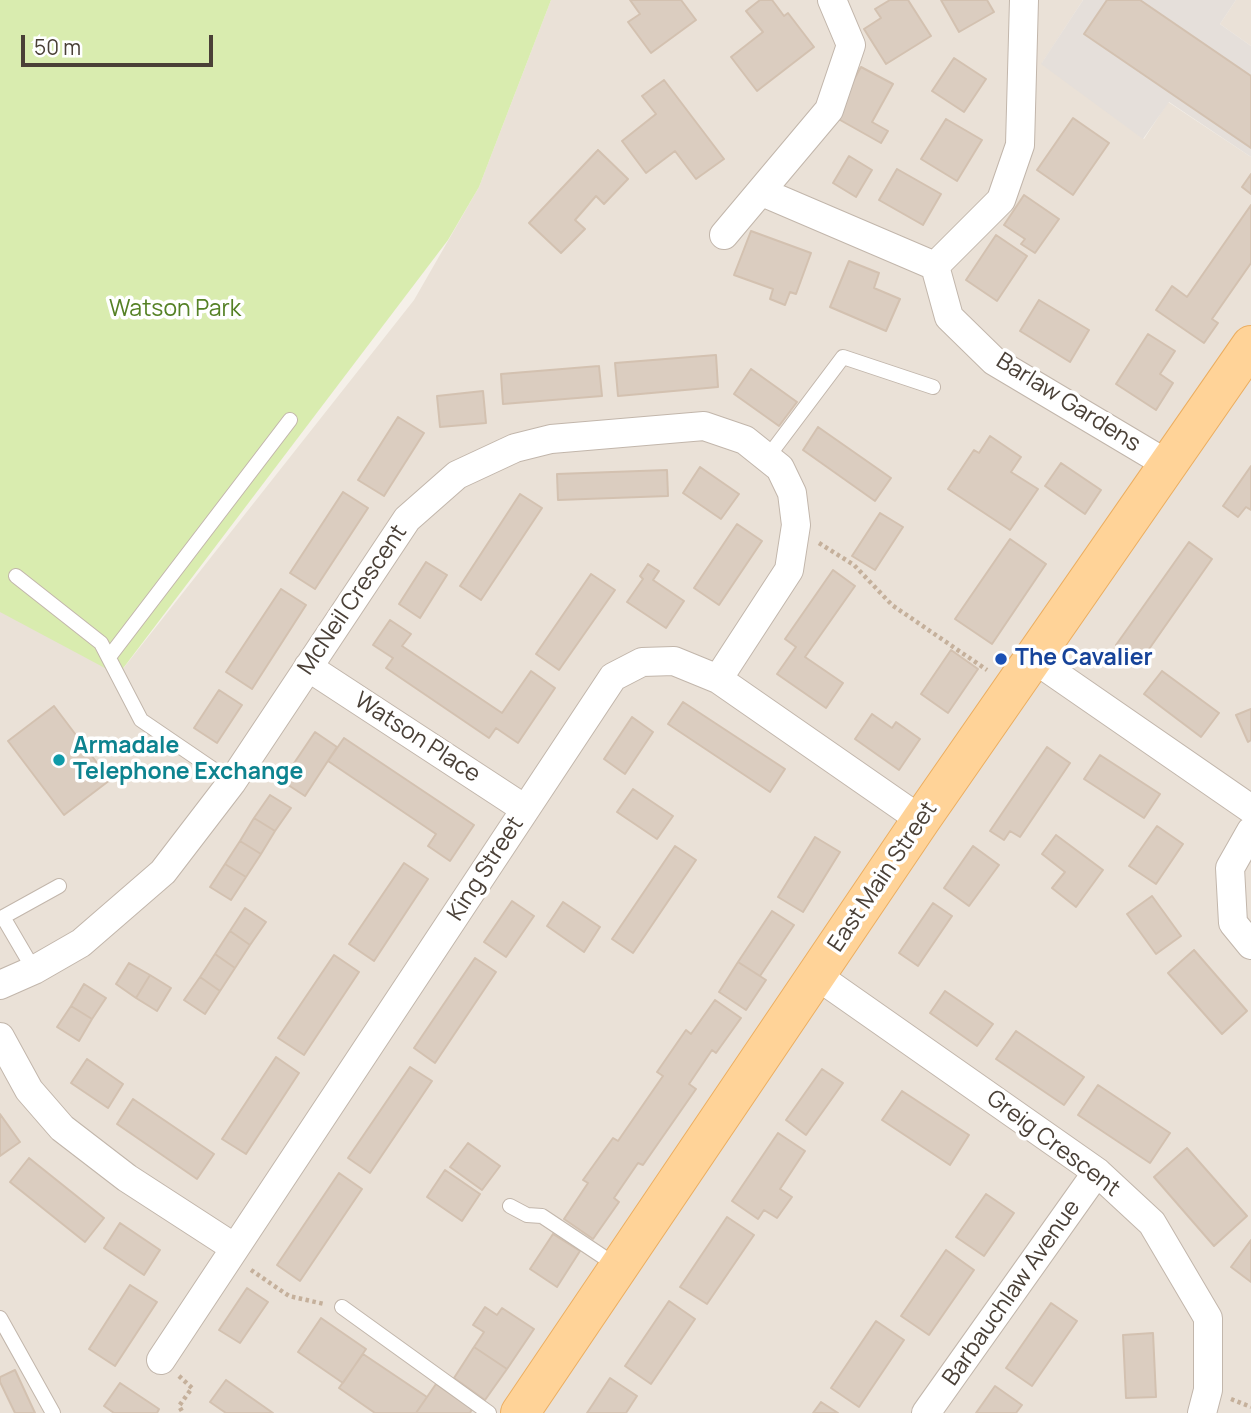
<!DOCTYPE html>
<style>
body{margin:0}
#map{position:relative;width:1251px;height:1413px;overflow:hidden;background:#f5f0e9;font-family:Manrope,sans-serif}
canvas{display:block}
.scale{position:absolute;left:21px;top:35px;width:192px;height:32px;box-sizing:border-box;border:4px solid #4a4037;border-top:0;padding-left:9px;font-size:21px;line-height:24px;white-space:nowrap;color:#4a4037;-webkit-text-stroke:5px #fff;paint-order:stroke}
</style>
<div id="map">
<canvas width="1251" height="1413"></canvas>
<div class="scale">50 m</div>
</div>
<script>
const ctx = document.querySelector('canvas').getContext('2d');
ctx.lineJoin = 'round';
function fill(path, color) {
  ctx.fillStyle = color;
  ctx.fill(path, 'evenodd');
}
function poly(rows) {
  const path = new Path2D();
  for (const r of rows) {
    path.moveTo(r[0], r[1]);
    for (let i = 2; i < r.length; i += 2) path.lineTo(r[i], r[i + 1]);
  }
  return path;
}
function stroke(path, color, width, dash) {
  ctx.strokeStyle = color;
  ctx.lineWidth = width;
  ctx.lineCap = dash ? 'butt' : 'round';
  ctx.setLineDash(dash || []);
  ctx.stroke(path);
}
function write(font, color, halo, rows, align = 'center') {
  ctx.font = font + ' Manrope,sans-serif';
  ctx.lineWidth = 7;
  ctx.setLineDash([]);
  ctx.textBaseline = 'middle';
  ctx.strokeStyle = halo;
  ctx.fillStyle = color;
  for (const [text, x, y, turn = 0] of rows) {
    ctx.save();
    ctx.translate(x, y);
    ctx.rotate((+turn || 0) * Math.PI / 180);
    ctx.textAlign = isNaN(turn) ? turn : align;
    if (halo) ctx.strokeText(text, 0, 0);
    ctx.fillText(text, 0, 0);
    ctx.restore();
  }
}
fill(poly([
 [551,0,1083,0,1042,63,1144,139,1168,102,1251,157,1251,1413,0,1413,0,593,118,675,414,300,479,187],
 [1236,0,1251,0,1251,46,1220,24]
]), '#eae1d7');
fill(poly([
 [1083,0,1236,0,1220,24,1251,46,1251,157,1169,102,1143,139,1041,64]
]), '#e5dfda');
fill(poly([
 [0,0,551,0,479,187,448,240,118,675,0,612]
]), '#d9ecaf');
const building = poly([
 [630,0,681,0,696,20,651,53,628,22,640,14,630,0],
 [760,0,772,0,784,16,788,13,814,47,757,91,731,57,763,32,746,11,760,0],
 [890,0,908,0,931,36,886,64,864,29,881,18,875,9,890,0],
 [941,0,987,0,994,12,959,32,941,0],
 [1107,0,1140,0,1251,76,1251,148,1084,34,1107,0],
 [954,58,986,79,964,112,932,91,954,58],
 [861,67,893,84,872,122,888,131,881,143,833,116,861,67],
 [664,80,724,159,696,179,675,151,646,173,622,141,656,114,642,96,664,80],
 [1073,118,1109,143,1073,195,1037,170,1073,118],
 [946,119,982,140,957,181,921,159,946,119],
 [598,150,628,179,604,204,596,196,575,220,585,229,561,253,529,223,598,150],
 [849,156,872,170,856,197,833,183,849,156],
 [897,169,941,194,923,225,879,200,897,169],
 [1251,174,1251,194,1242,187,1251,174],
 [1024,195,1059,219,1035,253,1021,244,1025,239,1004,225,1024,195],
 [1251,205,1251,263,1212,319,1218,323,1204,343,1156,310,1172,286,1187,297,1251,205],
 [751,231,811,253,796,294,790,292,785,305,770,299,773,289,734,275,751,231],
 [996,235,1027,256,997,301,966,280,996,235],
 [849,261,879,273,874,288,900,299,886,331,830,307,849,261],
 [1039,300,1089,330,1070,362,1020,331,1039,300],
 [1148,334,1175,351,1160,374,1173,383,1156,410,1116,384,1148,334],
 [716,355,718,387,618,396,615,363,716,355],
 [599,366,602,396,503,404,501,374,599,366],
 [751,369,797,402,779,426,734,394,751,369],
 [483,391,486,423,440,427,437,396,483,391],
 [398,417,424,433,384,496,358,480,398,417],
 [818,427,891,478,875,501,803,450,818,427],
 [990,436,1021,457,1011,472,1038,489,1010,530,948,489,974,450,979,453,990,436],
 [1061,463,1101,490,1085,514,1045,486,1061,463],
 [1251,466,1251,510,1246,507,1238,517,1223,506,1251,466],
 [700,467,739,494,721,519,683,493,700,467],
 [667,470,668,496,558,500,557,474,667,470],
 [343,492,368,508,315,589,290,573,343,492],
 [520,494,542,508,481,600,460,586,520,494],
 [880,513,903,527,875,570,852,556,880,513],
 [737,524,762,541,719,605,694,588,737,524],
 [1010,539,1046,564,992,644,955,619,1010,539],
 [1189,542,1212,559,1140,662,1116,645,1189,542],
 [426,562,447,575,420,618,399,604,426,562],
 [648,564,659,571,653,580,684,601,666,628,627,602,643,579,640,576,648,564],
 [833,570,855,586,805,657,843,683,826,708,777,674,796,647,785,639,833,570],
 [591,574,615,590,559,670,536,654,591,574],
 [281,589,306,605,252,689,226,672,281,589],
 [390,620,411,634,402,646,502,713,531,671,555,688,518,743,496,728,489,738,386,668,393,658,373,645,390,620],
 [951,650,978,669,948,713,921,694,951,650],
 [1162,671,1219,713,1201,737,1144,694,1162,671],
 [219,690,242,705,217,743,194,728,219,690],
 [683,702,785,769,770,792,668,724,683,702],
 [54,706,110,780,64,815,8,741,54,706],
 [1251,709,1251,740,1248,742,1236,715,1251,709],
 [872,714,892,728,896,722,920,739,899,770,855,739,872,714],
 [632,717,653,732,625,774,604,759,632,717],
 [315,732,337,747,305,796,282,781,315,732],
 [344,738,474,825,450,861,428,846,436,834,328,761,344,738],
 [1047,747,1070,763,1020,837,1010,831,1004,840,990,831,1047,747],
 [1100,755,1160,794,1144,818,1084,779,1100,755],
 [633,789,673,816,657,839,617,812,633,789],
 [270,795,291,808,275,831,254,818,270,795],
 [254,818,275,831,261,854,240,841,254,818],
 [1157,826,1183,844,1156,884,1129,866,1157,826],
 [1056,835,1103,870,1076,907,1052,888,1065,872,1042,854,1056,835],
 [815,837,840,852,803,912,778,897,815,837],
 [240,841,261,854,246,877,225,864,240,841],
 [675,846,696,860,633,953,612,939,675,846],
 [973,846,999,865,969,906,944,888,973,846],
 [404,863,428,879,374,961,349,944,404,863],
 [225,864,246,877,231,900,210,887,225,864],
 [1152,896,1181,936,1156,954,1127,914,1152,896],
 [512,901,534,916,506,957,484,942,512,901],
 [563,902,600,927,584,952,547,926,563,902],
 [933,903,952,916,918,966,899,953,933,903],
 [245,908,266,922,250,945,230,931,245,908],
 [772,911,794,925,760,976,738,962,772,911],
 [230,931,250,945,235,968,215,954,230,931],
 [1194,950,1247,1011,1222,1034,1168,973,1194,950],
 [215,954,235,968,220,991,200,977,215,954],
 [334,955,359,972,304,1055,278,1038,334,955],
 [475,958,496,972,435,1063,414,1048,475,958],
 [738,962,766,980,746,1010,719,992,738,962],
 [129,963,150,975,136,998,116,984,129,963],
 [150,975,171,988,157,1011,136,998,150,975],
 [200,977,220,991,205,1014,184,1000,200,977],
 [84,984,106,998,92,1019,71,1006,84,984],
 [945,991,993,1024,977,1046,930,1013,945,991],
 [715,1000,741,1018,716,1053,712,1050,689,1084,696,1089,643,1165,638,1163,614,1198,619,1202,593,1239,564,1219,588,1183,583,1180,613,1138,618,1141,663,1076,657,1072,686,1030,691,1034,715,1000],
 [71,1006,92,1019,79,1041,57,1027,71,1006],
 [1016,1031,1084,1077,1064,1105,996,1059,1016,1031],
 [276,1057,299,1073,246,1154,222,1139,276,1057],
 [87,1059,123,1084,108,1108,71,1083,87,1059],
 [410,1067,432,1081,370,1173,348,1158,410,1067],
 [822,1069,843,1083,806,1135,786,1120,822,1069],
 [1098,1085,1170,1133,1150,1163,1078,1115,1098,1085],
 [902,1091,969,1135,950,1165,882,1120,902,1091],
 [133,1099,214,1154,197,1179,117,1124,133,1099],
 [0,1114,20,1142,0,1156,0,1114],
 [778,1133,805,1151,780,1189,792,1197,777,1218,764,1210,758,1219,732,1201,778,1133],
 [468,1143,500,1166,482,1190,450,1167,468,1143],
 [1187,1148,1247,1216,1214,1246,1154,1177,1187,1148],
 [29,1158,104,1218,85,1242,10,1182,29,1158],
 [445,1170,480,1194,462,1221,427,1197,445,1170],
 [339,1173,362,1189,300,1281,277,1265,339,1173],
 [986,1194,1014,1213,984,1256,956,1237,986,1194],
 [727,1217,754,1235,707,1304,680,1287,727,1217],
 [120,1223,160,1250,144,1275,104,1248,120,1223],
 [553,1234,580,1251,557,1287,530,1269,553,1234],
 [1251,1240,1251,1282,1231,1267,1251,1240],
 [946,1250,974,1270,929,1335,901,1316,946,1250],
 [130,1285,157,1302,115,1366,89,1349,130,1285],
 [247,1288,268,1302,240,1343,219,1330,247,1288],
 [669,1301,695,1319,651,1384,625,1366,669,1301],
 [1051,1303,1077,1321,1032,1386,1006,1368,1051,1303],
 [485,1307,497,1315,502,1308,534,1329,507,1369,474,1347,484,1332,473,1325,485,1307],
 [321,1318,366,1349,343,1383,298,1352,321,1318],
 [876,1321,904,1340,859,1407,831,1388,876,1321],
 [1153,1333,1156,1397,1126,1398,1123,1335,1153,1333],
 [474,1347,507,1369,485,1400,454,1378,474,1347],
 [363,1354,427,1397,416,1413,375,1413,339,1388,363,1354],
 [15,1370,35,1413,15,1413,0,1382,0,1377,15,1370],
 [610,1378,637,1396,626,1413,587,1413,610,1378],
 [226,1380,273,1413,226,1413,210,1402,226,1380],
 [120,1383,159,1409,157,1413,114,1413,104,1406,120,1383],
 [436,1384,472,1409,470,1413,416,1413,436,1384],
 [995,1386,1022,1405,1016,1413,976,1413,995,1386],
 [821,1402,838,1413,813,1413,821,1402]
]);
fill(building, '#dbcdc0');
stroke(building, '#d3c1b0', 2);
const lane = poly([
 [767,458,843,357,933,387],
 [16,576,101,643,141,720,232,782],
 [109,657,290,420],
 [34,970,3,917,59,886],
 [510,1206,527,1215,542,1216,617,1266],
 [342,1307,489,1413],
 [0,1318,53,1413]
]);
const street = poly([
 [762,192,935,266,949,317,994,361,1167,464],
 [724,235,829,110,851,45,832,0],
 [935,266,1001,200,1020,145,1024,0],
 [1034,659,1251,809],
 [308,667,525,809],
 [1251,831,1230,868,1233,923,1251,945],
 [816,975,1097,1172,1152,1223,1208,1318,1208,1390,1202,1413],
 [0,985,34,970,81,943,163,872,232,782,407,519,457,475,515,448,551,439,704,426,745,440,780,468,792,493,796,525,789,570,718,679],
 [0,1037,29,1090,62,1128,127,1178,235,1248],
 [161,1360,613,677,642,662,674,661,718,679,921,820],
 [926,1413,1097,1172]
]);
const primary = poly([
 [520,1413,921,820,1251,345]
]);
stroke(lane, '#c2b6ab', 16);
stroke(street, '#c2b6ab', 30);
stroke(primary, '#ecae60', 40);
stroke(poly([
 [819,543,854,565,892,605,987,670],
 [251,1270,289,1296,324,1304],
 [179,1376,192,1388,179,1406,183,1413],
 [1231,1399,1251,1407]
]), '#c5b09b', 4.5, [3.5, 3.5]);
stroke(lane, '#fff', 14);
stroke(street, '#fff', 28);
stroke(primary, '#ffd398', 38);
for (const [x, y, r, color] of [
 [1001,659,7,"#1a4fb4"],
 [59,760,7,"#0f9aa8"]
]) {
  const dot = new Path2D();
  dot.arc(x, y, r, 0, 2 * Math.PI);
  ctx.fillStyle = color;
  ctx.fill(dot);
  stroke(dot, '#fff', 2.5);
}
write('23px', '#558125', '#fff', [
 ["Watson Park",175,310]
]);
write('23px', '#4a4037', '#fff', [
 ["Barlaw Gardens",1068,403,32],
 ["McNeil Crescent",353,600,-56],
 ["Watson Place",417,738,33],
 ["King Street",486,869,-57],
 ["East Main Street",883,877,-56],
 ["Greig Crescent",1053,1144,37],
 ["Barbauchlaw Avenue",1012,1293,-55]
]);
write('bold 23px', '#164399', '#fff', [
 ["The Cavalier",1015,659]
], 'left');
write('bold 23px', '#0d838f', '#fff', [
 ["Armadale",73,747],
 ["Telephone Exchange",73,773]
], 'left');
</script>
